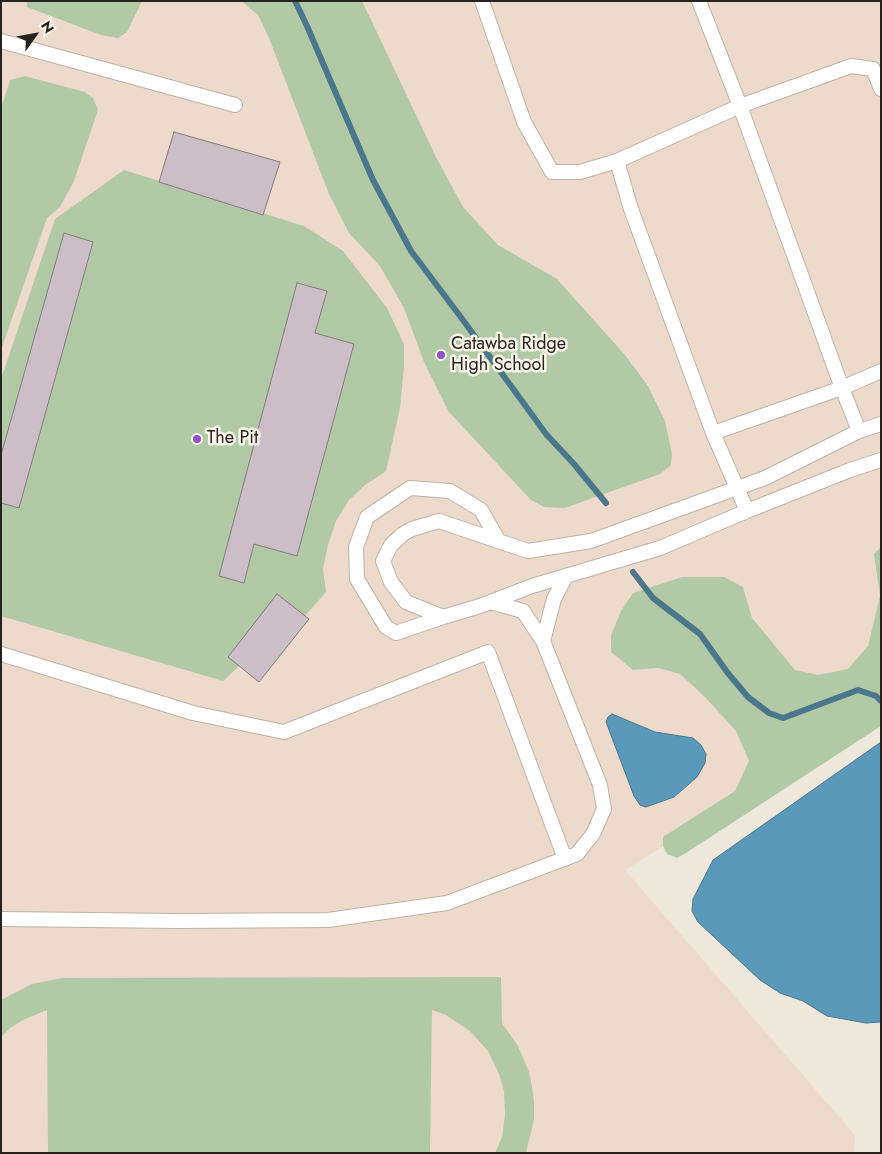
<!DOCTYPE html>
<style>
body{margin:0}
#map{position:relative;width:882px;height:1154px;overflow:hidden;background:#ede8db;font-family:Jost,sans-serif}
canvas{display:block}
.frame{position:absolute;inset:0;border:2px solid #26241f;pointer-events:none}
.north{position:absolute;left:10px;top:10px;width:50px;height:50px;-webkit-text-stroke:4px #faf5e8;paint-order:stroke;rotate:58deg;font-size:14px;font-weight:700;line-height:20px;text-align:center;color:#26241f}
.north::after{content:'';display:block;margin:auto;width:18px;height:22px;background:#26241f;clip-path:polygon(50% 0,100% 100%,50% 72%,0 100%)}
</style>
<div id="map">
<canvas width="882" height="1154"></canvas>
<div class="frame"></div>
<div class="north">N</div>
</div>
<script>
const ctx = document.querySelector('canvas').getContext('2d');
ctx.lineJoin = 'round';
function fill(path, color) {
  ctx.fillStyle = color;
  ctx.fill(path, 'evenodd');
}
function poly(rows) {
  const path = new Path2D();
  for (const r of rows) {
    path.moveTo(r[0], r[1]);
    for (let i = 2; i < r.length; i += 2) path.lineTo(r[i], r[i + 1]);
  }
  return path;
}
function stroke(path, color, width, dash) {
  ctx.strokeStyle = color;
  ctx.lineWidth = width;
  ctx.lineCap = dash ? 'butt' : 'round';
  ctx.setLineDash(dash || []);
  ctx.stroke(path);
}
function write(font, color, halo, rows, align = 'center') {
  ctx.font = font + ' Jost,sans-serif';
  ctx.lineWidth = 5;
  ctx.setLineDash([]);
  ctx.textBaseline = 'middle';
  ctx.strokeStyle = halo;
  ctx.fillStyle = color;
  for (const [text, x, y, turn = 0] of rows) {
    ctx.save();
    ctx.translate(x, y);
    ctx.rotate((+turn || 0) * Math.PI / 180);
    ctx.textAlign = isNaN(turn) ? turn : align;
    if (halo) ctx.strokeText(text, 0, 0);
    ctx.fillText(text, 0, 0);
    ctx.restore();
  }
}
fill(poly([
 [1,1,881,1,881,709,625,870,855,1135,854,1153,1,1153]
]), '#eedacb');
fill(poly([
 [27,1,142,1,127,32,118,38,101,35,27,7],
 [241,1,362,1,436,157,463,207,498,245,557,279,625,355,648,386,665,421,672,454,671,465,660,474,565,508,544,507,531,500,449,412,424,362,404,308,380,266,349,233,329,194,269,38,258,15],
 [25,76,85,92,93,98,98,110,74,181,60,207,47,218,1,350,1,109,10,80],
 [124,170,304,226,343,251,387,308,404,344,404,367,400,408,386,471,365,485,349,500,336,521,328,545,323,569,326,592,305,616,259,682,239,666,223,681,1,616,1,379,55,219],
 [881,547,881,726,686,853,677,858,667,854,663,846,663,837,735,791,749,761,736,731,705,697,680,674,658,668,633,670,611,652,611,635,621,611,633,593,682,577,724,577,743,587,752,618,795,670,818,675,848,669,868,646,880,596,874,554],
 [501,977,502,1023,518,1046,529,1072,532,1086,534,1102,534,1120,526,1153,495,1153,502,1137,505,1115,504,1091,499,1074,488,1051,470,1031,446,1015,432,1010,430,1153,48,1153,47,1010,23,1020,10,1028,1,1037,1,1000,32,984,62,978]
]), '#b1caa5');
const water = poly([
 [612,714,655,732,693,738,701,745,706,754,705,763,697,777,674,797,646,807,640,805,634,796,606,722,608,717,612,714],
 [881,742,881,1022,866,1023,827,1016,803,1001,780,993,760,980,698,922,692,911,693,899,713,860,881,742]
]);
fill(water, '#5b99ba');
stroke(water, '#4b768c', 1);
stroke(poly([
 [295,1,307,26,373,180,411,251,460,316,546,434,574,464,606,503],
 [633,572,653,598,700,634,727,672,748,697,769,713,783,718,858,690,876,696,881,701]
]), '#4b768c', 6);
const building = poly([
 [174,132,280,162,263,215,159,182,174,132],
 [64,233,93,242,19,508,1,503,1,455,64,233],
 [297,283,327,291,315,333,354,344,297,556,254,544,244,583,219,576,297,283],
 [277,594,309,619,259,682,228,657,277,594]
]);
fill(building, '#cbbec6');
stroke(building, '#887c82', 1);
const service = poly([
 [482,1,524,122,552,172,580,172,617,161,631,209,713,433,747,511],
 [699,1,740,106,851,66,873,69,881,89],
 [1,41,235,105],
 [617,161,740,106,842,388,713,433],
 [881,424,859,431,765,478,591,541,528,551,439,521,412,529,403,534,391,545,383,561,391,582,406,602,443,617,480,606,532,586,660,548,747,511,850,470,881,460],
 [859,431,842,388,881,371],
 [443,617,396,633,386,627,357,579,356,547,367,517,410,488,450,491,481,510,498,540],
 [543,641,554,599,566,576],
 [1,654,193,713,284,732,488,652,565,859],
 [1,919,179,921,328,920,447,903,577,854,593,834,604,809,600,785,543,641,523,611,490,602]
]);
stroke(service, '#b9b4a8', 16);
stroke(service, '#fff', 14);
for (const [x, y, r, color] of [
 [441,355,5,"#8f52c8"],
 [197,439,5,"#8f52c8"]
]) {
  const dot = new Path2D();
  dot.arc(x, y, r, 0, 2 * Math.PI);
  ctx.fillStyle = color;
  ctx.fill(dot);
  stroke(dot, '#faf5e8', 2);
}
write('18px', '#26241f', '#faf5e8', [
 ["Catawba Ridge",451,345],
 ["High School",451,366],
 ["The Pit",207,439]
], 'left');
</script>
